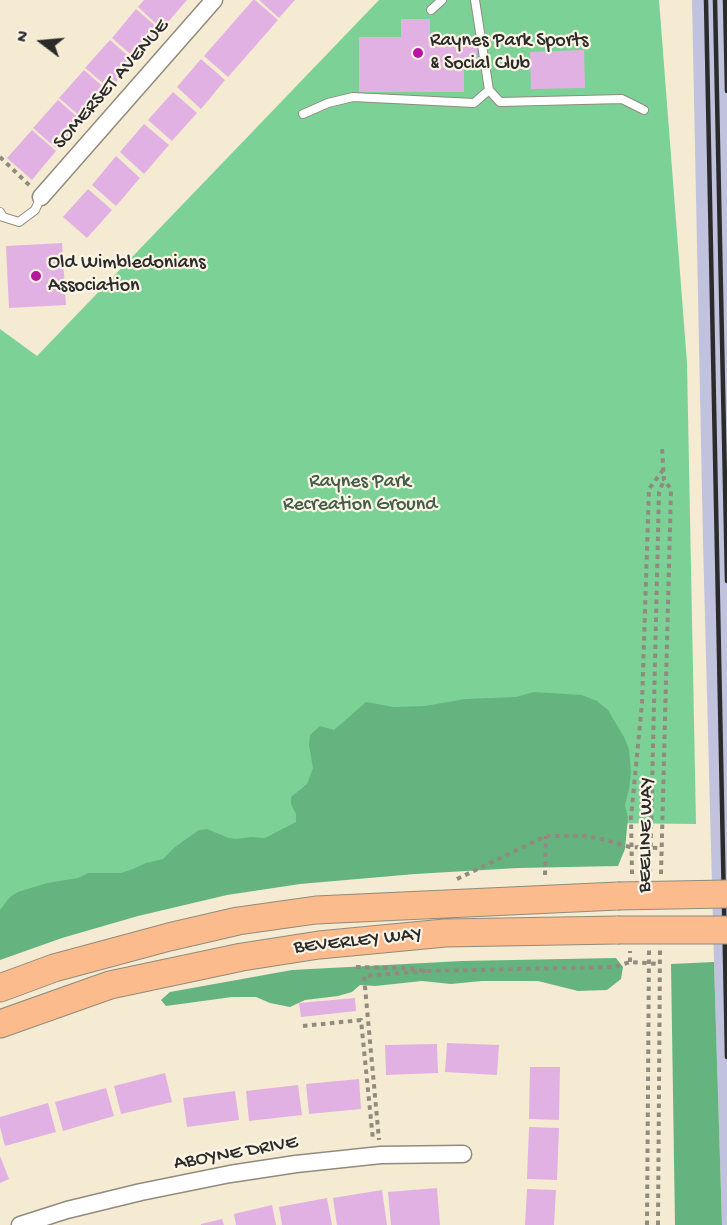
<!DOCTYPE html>
<style>
body{margin:0}
#map{position:relative;width:727px;height:1225px;overflow:hidden;background:#f4ebd2;font-family:"Gochi Hand",sans-serif}
canvas{display:block}
.north{position:absolute;left:12px;top:12px;width:60px;height:60px;-webkit-text-stroke:4px #fcf5e5;paint-order:stroke;rotate:286deg;font-size:16px;font-weight:700;line-height:24px;text-align:center;color:#2b2b2b}
.north::after{content:'';display:block;margin:auto;width:21px;height:27px;background:#2b2b2b;clip-path:polygon(50% 0,100% 100%,50% 72%,0 100%)}
</style>
<div id="map">
<canvas width="727" height="1225"></canvas>
<div class="north">N</div>
</div>
<script>
const ctx = document.querySelector('canvas').getContext('2d');
ctx.lineJoin = 'round';
function fill(path, color) {
  ctx.fillStyle = color;
  ctx.fill(path, 'evenodd');
}
function poly(rows) {
  const path = new Path2D();
  for (const r of rows) {
    path.moveTo(r[0], r[1]);
    for (let i = 2; i < r.length; i += 2) path.lineTo(r[i], r[i + 1]);
  }
  return path;
}
function stroke(path, color, width, dash) {
  ctx.strokeStyle = color;
  ctx.lineWidth = width;
  ctx.lineCap = dash ? 'butt' : 'round';
  ctx.setLineDash(dash || []);
  ctx.stroke(path);
}
function write(font, color, halo, rows, align = 'center') {
  ctx.font = font + ' "Gochi Hand",sans-serif';
  ctx.lineWidth = 4.5;
  ctx.setLineDash([]);
  ctx.textBaseline = 'middle';
  ctx.strokeStyle = halo;
  ctx.fillStyle = color;
  for (const [text, x, y, turn = 0] of rows) {
    ctx.save();
    ctx.translate(x, y);
    ctx.rotate((+turn || 0) * Math.PI / 180);
    ctx.textAlign = isNaN(turn) ? turn : align;
    if (halo) ctx.strokeText(text, 0, 0);
    ctx.fillText(text, 0, 0);
    ctx.restore();
  }
}
fill(poly([
 [692,0,727,0,727,1225,722,1225,714,962,703,541]
]), '#c1c2dd');
fill(poly([
 [379,0,659,0,687,363,696,824,408,821,0,923,0,329,37,356]
]), '#7cd296');
fill(poly([
 [534,692,582,695,597,701,608,710,624,737,629,749,631,773,629,789,625,805,628,818,625,849,618,866,518,868,415,874,300,884,227,895,138,916,62,938,0,960,0,910,10,897,18,892,47,883,78,878,88,873,121,873,133,869,146,863,163,859,175,847,199,830,207,829,229,838,236,839,251,837,265,838,296,822,296,814,291,804,291,797,307,784,313,768,309,745,310,735,320,726,334,730,366,702,394,707,425,706,465,699,516,697],
 [616,958,623,967,621,979,607,990,578,991,538,981,482,981,451,984,422,981,375,986,360,985,352,992,338,996,305,1000,290,1007,270,1003,256,997,232,997,166,1006,161,1000,170,992,292,970,462,961],
 [714,962,722,1225,675,1225,671,964]
]), '#65b47f');
fill(poly([
 [144,0,187,0,162,29,138,7],
 [253,0,255,0,278,20,228,77,204,56],
 [259,0,295,0,279,18],
 [136,9,160,30,136,59,112,38],
 [401,19,430,19,430,37,477,37,477,69,464,69,464,92,359,92,359,37,401,37],
 [110,40,134,61,110,89,85,68],
 [584,50,585,88,531,89,530,52],
 [201,59,225,80,201,109,177,87],
 [84,70,108,91,83,119,59,98],
 [173,92,197,113,172,141,148,120],
 [58,100,82,121,57,149,33,128],
 [144,124,169,145,144,174,120,152],
 [32,130,56,151,32,180,7,158],
 [116,156,140,178,116,206,92,185],
 [88,189,112,210,87,238,63,217],
 [62,243,66,305,9,308,6,246],
 [355,998,356,1011,301,1017,299,1003],
 [447,1043,499,1045,497,1075,445,1072],
 [437,1044,438,1073,386,1075,385,1045],
 [530,1067,560,1067,559,1120,529,1119],
 [165,1073,172,1102,121,1114,114,1086],
 [359,1079,361,1109,309,1114,306,1084],
 [298,1085,302,1115,249,1121,246,1091],
 [106,1088,114,1116,63,1131,55,1102],
 [235,1091,239,1120,187,1127,183,1098],
 [48,1103,56,1132,5,1146,0,1127,0,1117],
 [529,1127,559,1128,557,1180,527,1179],
 [0,1156,9,1179,0,1183],
 [437,1188,440,1225,391,1225,388,1192],
 [527,1189,556,1190,554,1225,525,1225],
 [382,1190,387,1225,337,1225,333,1198],
 [327,1198,332,1225,282,1225,279,1207],
 [272,1205,276,1225,236,1225,234,1214],
 [222,1219,224,1225,201,1225,201,1224]
]), '#e2b1e3');
const service = poly([
 [475,0,489,90,500,102,622,99,644,110],
 [431,10,442,0],
 [303,114,328,103,353,97,474,103,489,90],
 [0,212,3,217,19,222,35,210,41,197]
]);
const minor = poly([
 [41,197,214,0],
 [20,1225,67,1210,141,1192,230,1174,296,1164,381,1155,463,1154]
]);
const trunk = poly([
 [0,988,54,968,169,937,238,921,316,910,618,896],
 [0,1024,110,985,242,957,319,945,445,933,618,930]
]);
stroke(service, '#908b7e', 10);
stroke(minor, '#908b7e', 19);
stroke(trunk, '#908b7e', 29);
stroke(poly([
 [0,157,30,186],
 [632,874,631,818,642,703,649,489,663,470],
 [650,874,659,492,664,480],
 [661,874,671,489,664,480,662,448],
 [545,875,546,836],
 [457,879,546,836,585,836,602,839,630,847,661,848],
 [630,962,630,951],
 [356,967,401,968,427,971,364,976,379,1140],
 [427,971,614,967,630,962,660,964],
 [303,1026,361,1020,373,1140],
 [647,1225,649,950],
 [658,1225,660,950]
]), '#908b7e', 4, [4.5, 4.5]);
stroke(service, '#fff', 8);
stroke(minor, '#fff', 16);
stroke(trunk, '#fbbb8c', 27);
stroke(poly([
 [706,0,727,1057],
 [715,0,727,581],
 [725,0,727,91]
]), '#2b2b2b', 4.5);
const trunkBridge = poly([
 [618,896,727,894],
 [618,930,727,930]
]);
stroke(trunkBridge, '#908b7e', 29, []);
stroke(trunkBridge, '#fbbb8c', 27);
for (const [x, y, r, color] of [
 [418,53,6,"#b5179e"],
 [36,276,6,"#b5179e"]
]) {
  const dot = new Path2D();
  dot.arc(x, y, r, 0, 2 * Math.PI);
  ctx.fillStyle = color;
  ctx.fill(dot);
  stroke(dot, '#fcf5e5', 2);
}
write('20px', '#2b2b2b', '#fcf5e5', [
 ["Raynes Park Sports",430,42],
 ["& Social Club",430,65],
 ["Old Wimbledonians",48,264],
 ["Association",48,287]
], 'left');
write('20px', '#2b2b2b', '#fcf5e5', [
 ["SOMERSET AVENUE",112,85,-49],
 ["BEELINE WAY",647,835,-89],
 ["BEVERLEY WAY",358,942,-6],
 ["ABOYNE DRIVE",236,1154,-10]
]);
write('20px', '#435d4b', '#fcf5e5', [
 ["Raynes Park",360,483],
 ["Recreation Ground",360,506]
]);
</script>
